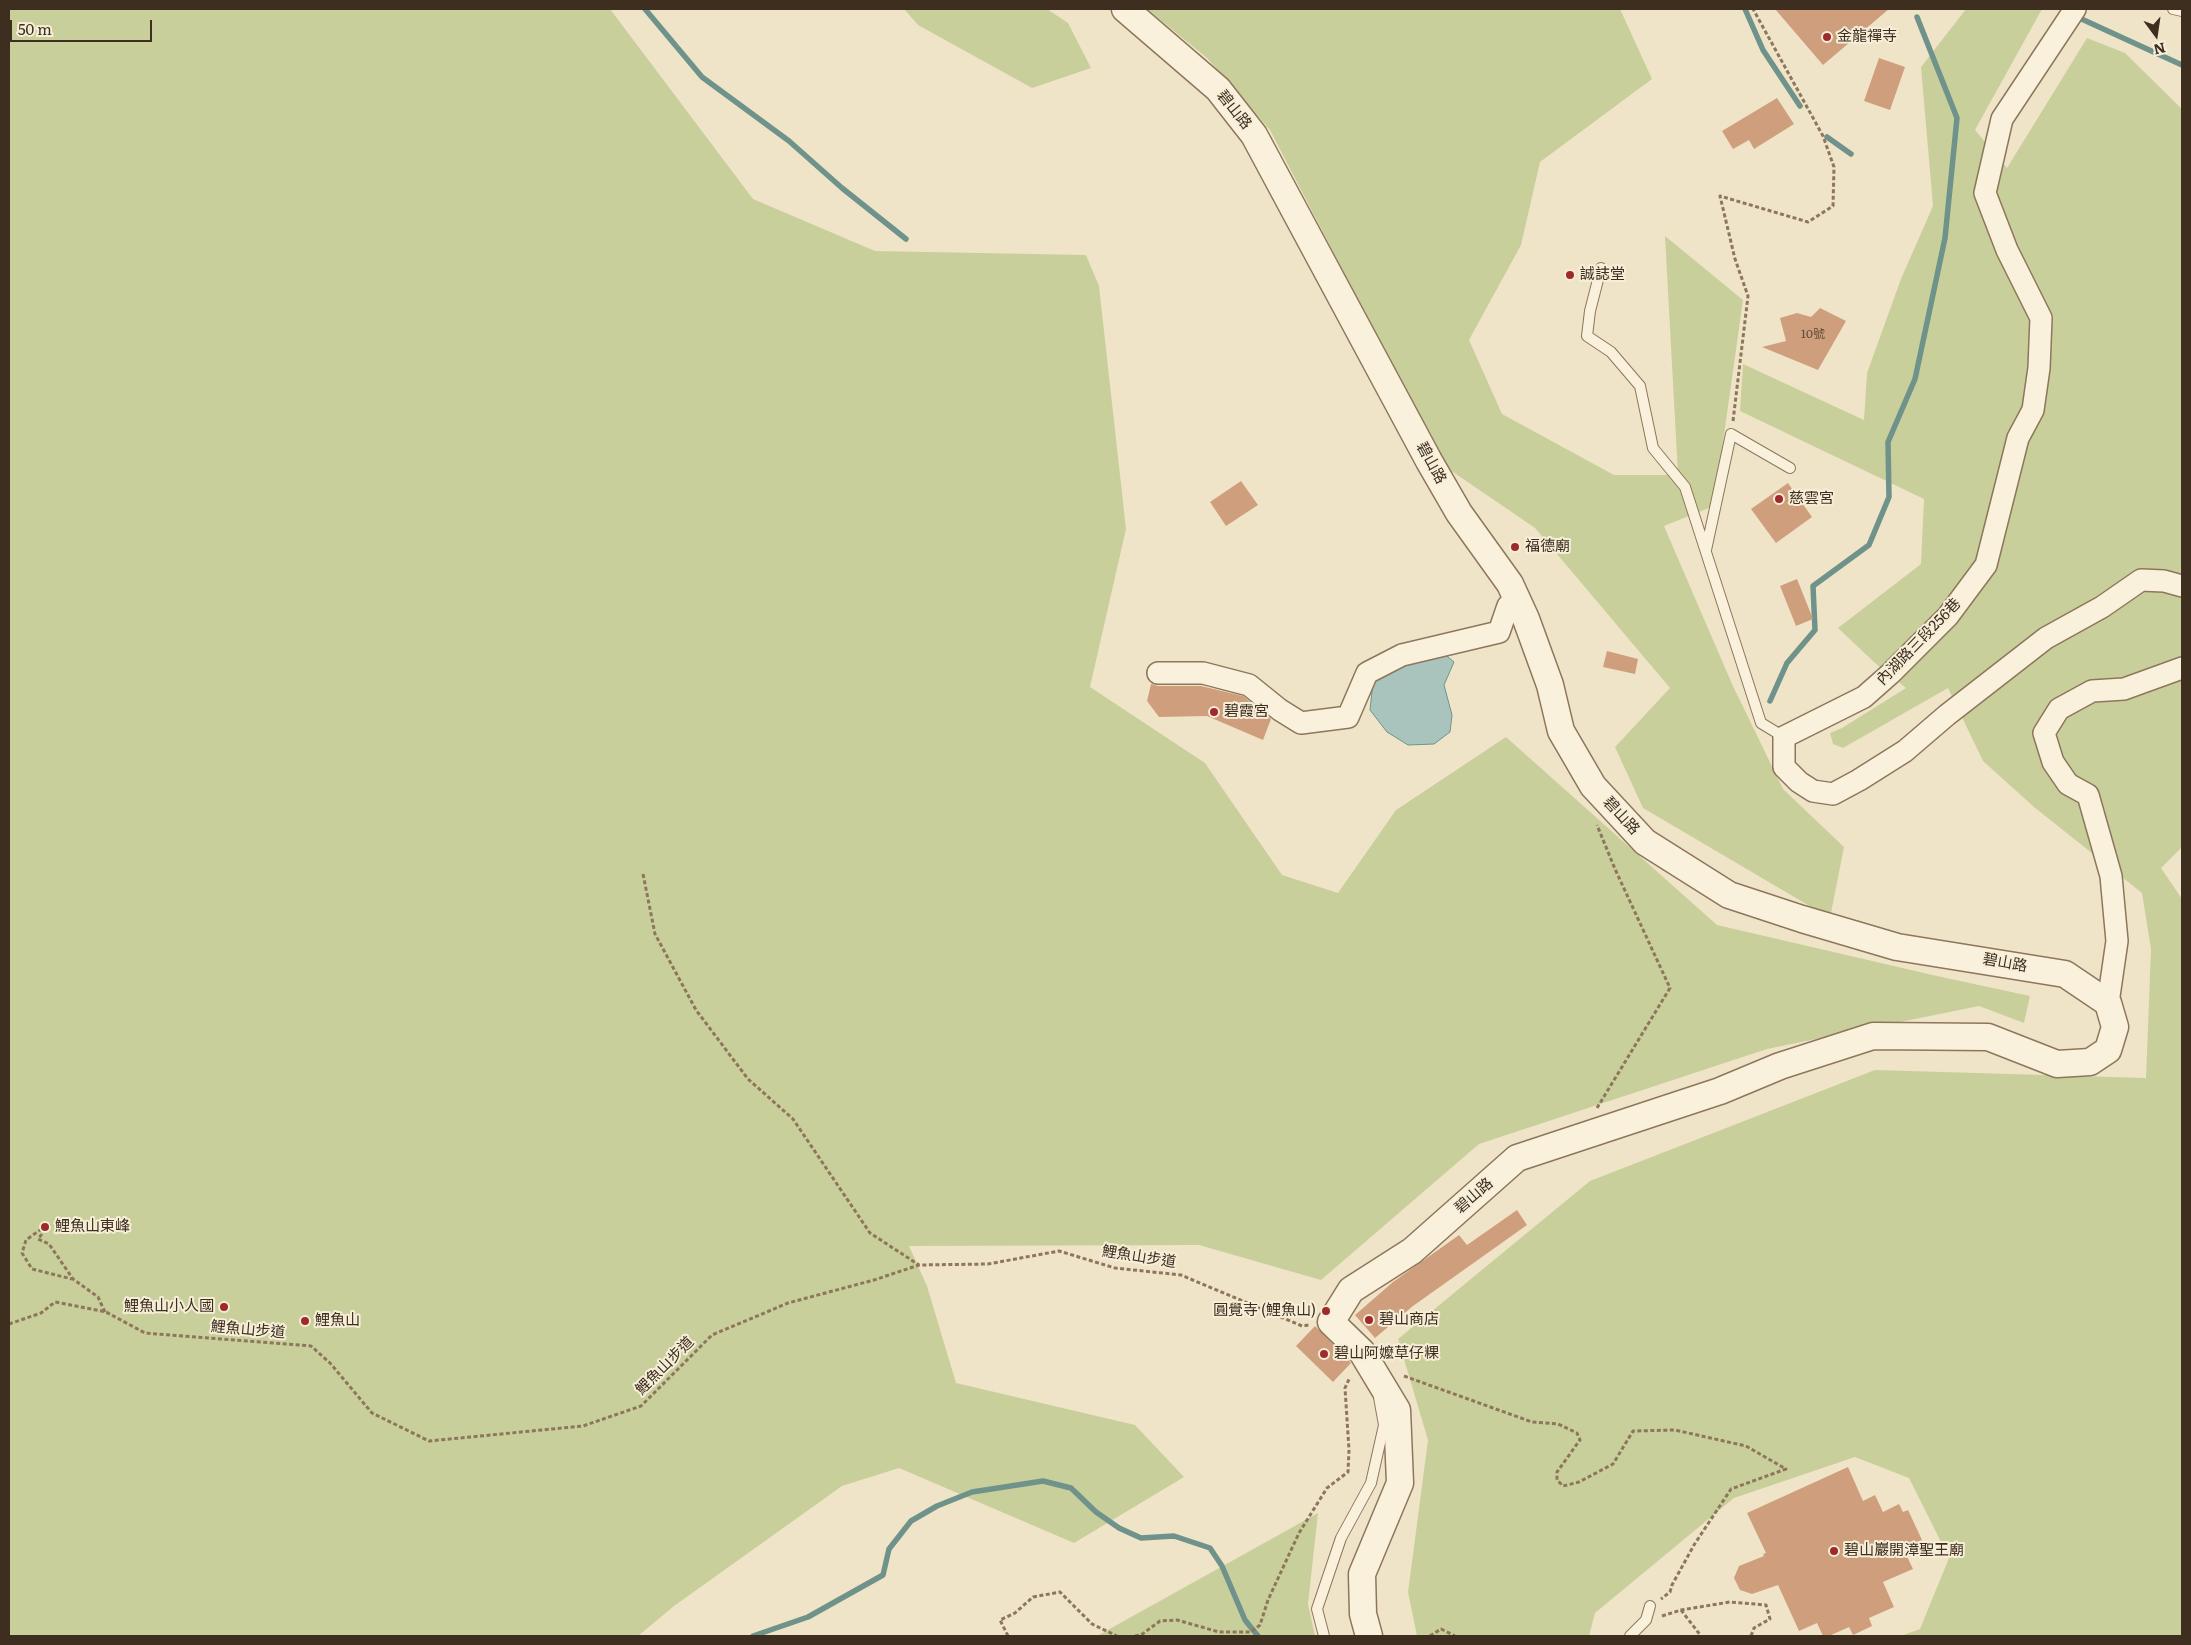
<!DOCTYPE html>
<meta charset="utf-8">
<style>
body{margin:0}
#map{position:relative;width:2191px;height:1645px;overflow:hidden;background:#f0e4c8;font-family:Literata,serif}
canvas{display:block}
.frame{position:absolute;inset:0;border:10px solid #3d2e20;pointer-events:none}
.north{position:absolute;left:2131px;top:10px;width:50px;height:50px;-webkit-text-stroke:4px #f7eed8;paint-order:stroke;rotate:166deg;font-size:14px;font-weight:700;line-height:20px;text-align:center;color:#3d2e20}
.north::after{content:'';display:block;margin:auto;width:18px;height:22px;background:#3d2e20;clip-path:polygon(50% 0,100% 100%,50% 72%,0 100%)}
.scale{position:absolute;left:10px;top:20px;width:142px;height:22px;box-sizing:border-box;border:2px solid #3d2e20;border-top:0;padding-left:6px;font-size:15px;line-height:18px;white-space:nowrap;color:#3d2e20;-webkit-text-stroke:4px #f7eed8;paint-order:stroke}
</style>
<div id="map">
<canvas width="2191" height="1645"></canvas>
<div class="frame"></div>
<div class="north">N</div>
<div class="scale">50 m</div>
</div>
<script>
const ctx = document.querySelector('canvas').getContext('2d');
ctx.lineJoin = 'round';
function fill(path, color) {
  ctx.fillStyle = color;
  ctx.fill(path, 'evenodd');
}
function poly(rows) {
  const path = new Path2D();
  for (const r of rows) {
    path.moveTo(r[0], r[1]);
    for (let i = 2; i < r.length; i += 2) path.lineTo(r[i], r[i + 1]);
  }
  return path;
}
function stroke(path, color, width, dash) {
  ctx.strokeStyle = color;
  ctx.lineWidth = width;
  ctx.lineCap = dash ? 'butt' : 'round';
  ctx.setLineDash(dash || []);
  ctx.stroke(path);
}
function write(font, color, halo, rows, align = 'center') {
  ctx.font = font + ' Literata,"Noto Sans TC",serif';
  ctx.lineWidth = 4;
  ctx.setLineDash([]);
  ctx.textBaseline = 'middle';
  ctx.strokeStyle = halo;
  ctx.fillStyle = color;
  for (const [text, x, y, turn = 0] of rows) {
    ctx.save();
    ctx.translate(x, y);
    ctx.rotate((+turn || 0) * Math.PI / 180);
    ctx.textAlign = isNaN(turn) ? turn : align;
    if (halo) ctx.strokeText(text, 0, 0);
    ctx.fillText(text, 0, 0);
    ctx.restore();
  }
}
fill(poly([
 [9,9,610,9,753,199,875,251,1086,255,1099,286,1126,529,1090,687,1205,763,1282,875,1338,893,1396,810,1506,737,1717,925,1937,976,2030,996,2024,1023,1979,1006,1767,1049,1479,1144,1321,1280,1199,1245,909,1246,927,1286,956,1383,1135,1425,1184,1477,1074,1543,899,1468,842,1486,674,1606,638,1636,9,1636],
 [904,9,1047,9,1068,23,1091,68,1032,88,918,25],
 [1147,9,1620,9,1652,79,1540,162,1521,245,1469,340,1502,414,1614,475,1678,475,1665,236,1743,300,1714,506,1664,526,1732,684,1783,789,1844,847,1830,918,1643,808,1615,747,1670,688,1535,528,1434,459,1374,331,1270,130,1207,58],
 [1966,9,2042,9,1975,130,2007,168,2087,38,2125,53,2182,109,2182,847,2161,868,2182,899,2182,1636,1901,1636,1920,1629,1949,1558,1909,1478,1855,1457,1734,1498,1595,1613,1589,1636,1417,1636,1408,1592,1428,1440,1398,1339,1590,1181,1875,1070,2146,1078,2151,949,2142,893,2034,807,1983,761,1948,688,1843,748,1833,744,1830,733,1842,728,1906,688,1875,663,1838,628,1921,564,1924,499,1740,411,1743,364,1864,420,1867,373,1901,279,1933,206,1921,67],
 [1318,1513,1308,1604,1315,1636,1097,1636]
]), '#c9cf9b');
const water = poly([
 [1436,647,1454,662,1444,685,1452,715,1450,732,1434,744,1408,745,1387,732,1370,710,1373,682,1436,647]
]);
fill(water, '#a9c4bc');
stroke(water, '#6f938a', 1);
stroke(poly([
 [645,9,702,77,789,141,842,188,906,239],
 [1745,9,1763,50,1800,106],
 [2075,16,2182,65],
 [1827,137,1851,154],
 [1770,701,1787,663,1815,630,1813,586,1869,545,1889,497,1888,442,1915,379,1945,238,1957,118,1917,17],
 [753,1636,808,1617,883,1575,889,1549,911,1521,937,1506,972,1492,1043,1481,1071,1488,1096,1512,1119,1528,1141,1538,1174,1536,1210,1548,1222,1566,1245,1620,1258,1636]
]), '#6f938a', 5.5);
fill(poly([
 [1775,9,1889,9,1823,65],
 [1879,58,1905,67,1890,110,1864,101],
 [1777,98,1794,124,1754,149,1749,140,1733,149,1722,131],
 [1820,308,1846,321,1818,370,1762,347,1786,341,1780,318,1797,313,1811,317],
 [1241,481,1258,505,1226,526,1210,502],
 [1788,483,1812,517,1776,543,1751,509],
 [1797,579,1813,619,1796,626,1780,586],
 [1607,651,1638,659,1635,674,1603,667],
 [1151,684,1158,686,1201,686,1243,696,1271,719,1263,740,1207,716,1159,717,1147,701],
 [1517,1210,1527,1225,1413,1306,1375,1338,1355,1315,1393,1282,1459,1235,1467,1245],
 [1315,1326,1351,1363,1333,1382,1296,1346],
 [1848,1467,1863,1501,1875,1495,1883,1512,1899,1504,1903,1512,1908,1510,1922,1540,1903,1548,1913,1569,1883,1582,1894,1607,1869,1618,1872,1626,1853,1635,1849,1627,1829,1636,1823,1636,1817,1623,1799,1631,1778,1585,1752,1594,1740,1590,1734,1578,1739,1566,1764,1556,1763,1554,1766,1553,1747,1513]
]), '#cf9f7d');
const service = poly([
 [2173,9,2182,11],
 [1601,268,1590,311,1587,336,1611,352,1640,386,1653,448,1685,487,1761,723,1784,737],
 [1706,550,1731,434,1790,468],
 [1324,1636,1317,1609,1341,1538,1371,1483,1384,1425,1379,1397],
 [1630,1636,1646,1620,1650,1606]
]);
const minor = poly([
 [2075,9,2002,119,1985,193,2007,250,2041,318,2039,368,2033,410,2018,438,1986,565,1948,616,1890,674,1864,697,1784,737,1784,767,1799,782,1813,791,1833,794,1859,780,1905,751,1947,715,2046,638,2102,607,2141,580,2164,581,2182,586],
 [1158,673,1203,673,1249,685,1280,710,1301,723,1348,717,1367,673,1402,655,1499,632,1508,606,1516,598],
 [2108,1003,2117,941,2111,876,2088,795,2068,784,2053,762,2044,733,2059,709,2092,691,2124,689,2182,668]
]);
const tertiary = poly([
 [1125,9,1218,89,1254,135,1429,461,1459,513,1510,584,1526,619,1550,685,1561,731,1593,786,1645,842,1729,895,1802,919,1897,947,2065,974,2108,1003,2115,1027,2108,1050,2090,1062,2057,1064,1988,1037,1873,1036,1780,1066,1720,1091,1517,1158,1412,1251,1351,1290,1331,1322,1362,1352,1397,1410,1400,1483,1362,1574,1363,1614,1369,1636]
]);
stroke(service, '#8d765c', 12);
stroke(minor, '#8d765c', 24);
stroke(tertiary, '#8d765c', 29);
stroke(poly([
 [1733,421,1748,296,1735,259,1720,196,1808,222,1833,206,1834,167,1823,136,1753,9],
 [643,874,655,934,696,1010,748,1079,793,1119,870,1233,919,1265],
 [1597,1108,1670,988,1615,869,1597,825],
 [50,1224,38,1239,49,1244,73,1279,98,1297,105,1312],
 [47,1225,26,1240,22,1253,32,1269,72,1279],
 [9,1324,41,1313,55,1302,106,1312,145,1333,311,1346,330,1363,372,1413,429,1441,583,1426,641,1406,712,1335,788,1303,874,1280,919,1265,988,1264,1059,1251,1115,1268,1181,1275,1302,1326,1309,1325],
 [1404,1376,1532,1422,1558,1424,1577,1433,1580,1440,1557,1472,1557,1480,1563,1486,1579,1482,1613,1464,1633,1431,1675,1430,1746,1446,1786,1469,1731,1489,1694,1545,1672,1585,1670,1592,1661,1599],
 [1681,1610,1701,1636],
 [1662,1616,1681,1610,1730,1602,1766,1605,1770,1619,1754,1628,1751,1636],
 [1008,1636,1000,1620,1015,1613,1033,1597,1060,1592,1092,1624,1117,1636],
 [1135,1636,1141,1635,1160,1621,1177,1620,1219,1632,1251,1632,1260,1625,1268,1600,1299,1533,1327,1488,1348,1472,1349,1450,1345,1388,1350,1377],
 [1430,1636,1441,1629,1455,1636]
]), '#8d765c', 3, [4, 2.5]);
stroke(service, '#faf1dc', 10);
stroke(minor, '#faf1dc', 21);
stroke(tertiary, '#faf1dc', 26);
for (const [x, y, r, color] of [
 [1827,37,5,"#9e2a2b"],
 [1570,275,5,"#9e2a2b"],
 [1779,499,5,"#9e2a2b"],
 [1515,547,5,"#9e2a2b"],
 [1214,712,5,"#9e2a2b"],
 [45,1227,5,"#9e2a2b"],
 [224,1307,5,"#9e2a2b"],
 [1326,1311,5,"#9e2a2b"],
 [1369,1320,5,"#9e2a2b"],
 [305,1321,5,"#9e2a2b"],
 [1324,1354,5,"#9e2a2b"],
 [1834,1551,5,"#9e2a2b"]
]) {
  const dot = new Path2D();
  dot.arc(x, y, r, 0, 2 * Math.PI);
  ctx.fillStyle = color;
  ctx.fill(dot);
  stroke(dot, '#f7eed8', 2);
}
write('12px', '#624a37', null, [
 ["10號",1813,334]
]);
write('15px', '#3d2e20', '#f7eed8', [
 ["金龍禪寺",1837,37],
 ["誠誌堂",1580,275],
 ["慈雲宮",1789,499],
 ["福德廟",1525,547],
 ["碧霞宮",1224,712],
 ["鯉魚山東峰",55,1227],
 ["鯉魚山小人國",214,1307,"right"],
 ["圓覺寺 (鯉魚山)",1316,1311,"right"],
 ["碧山商店",1379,1320],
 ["鯉魚山",315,1321],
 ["碧山阿嬤草仔粿",1334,1354],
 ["碧山巖開漳聖王廟",1844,1551]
], 'left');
write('15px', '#3d2e20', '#f7eed8', [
 ["碧山路",1234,110,51],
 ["碧山路",1431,463,61],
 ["內湖路三段256巷",1919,642,-46],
 ["碧山路",1621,816,47],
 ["碧山路",2005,963,10],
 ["碧山路",1474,1196,-41],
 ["鯉魚山步道",1139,1257,9],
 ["鯉魚山步道",248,1330,5],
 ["鯉魚山步道",665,1366,-45]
]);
</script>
